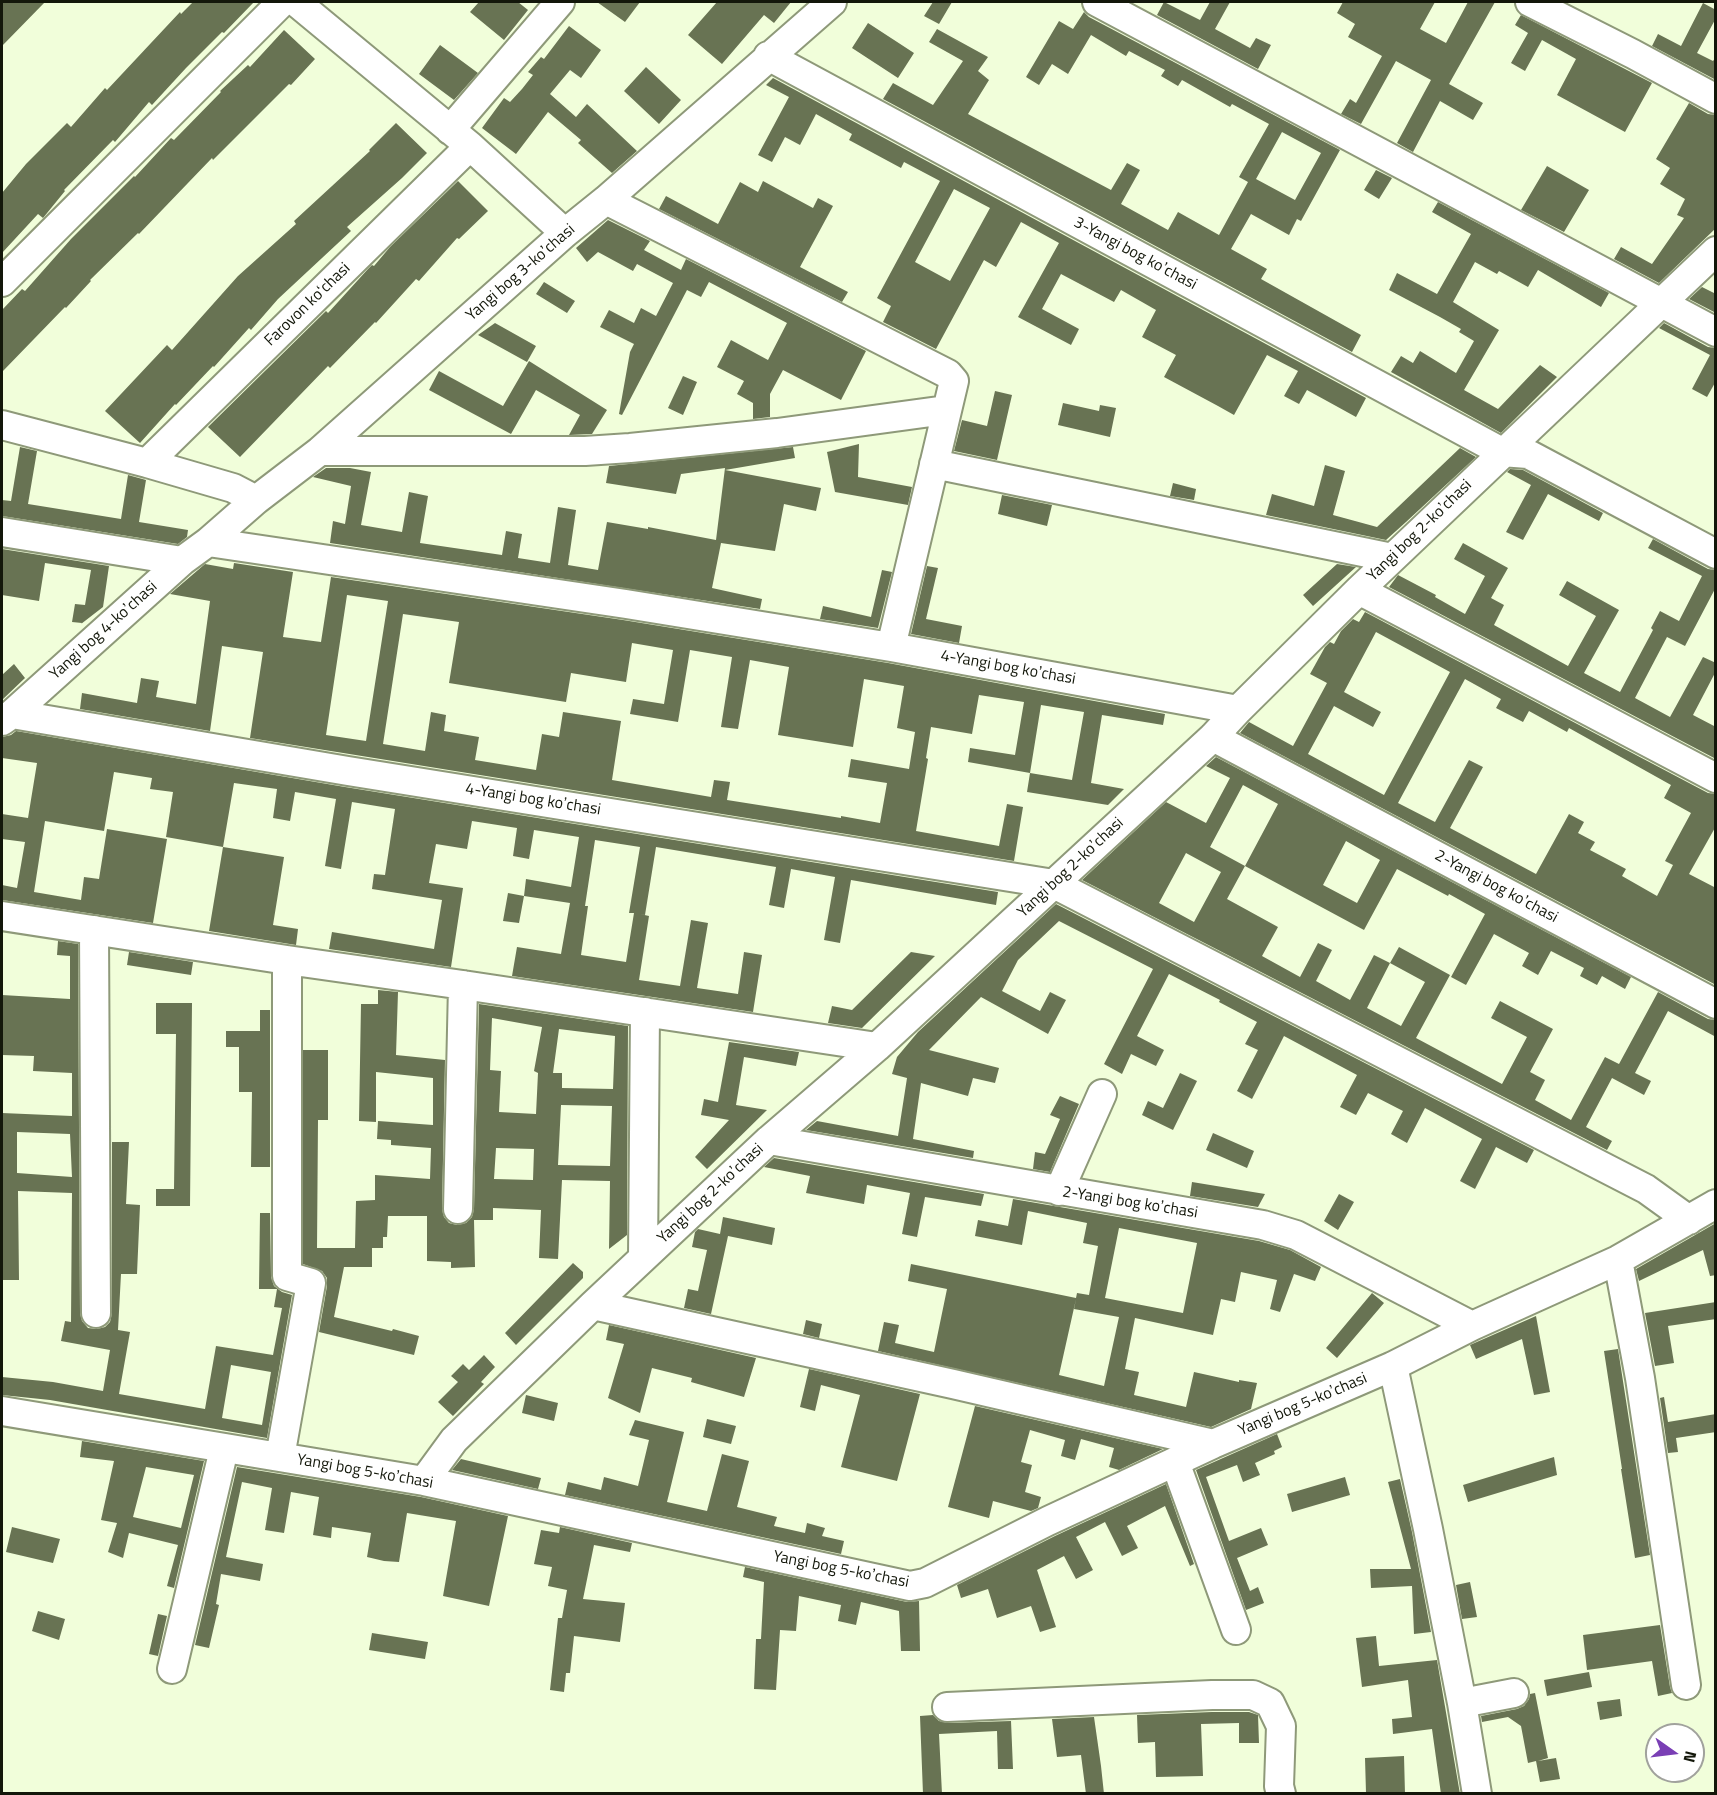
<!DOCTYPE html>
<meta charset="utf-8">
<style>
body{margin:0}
#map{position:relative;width:1717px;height:1795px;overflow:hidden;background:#f1feda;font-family:"Titillium Web",sans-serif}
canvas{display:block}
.frame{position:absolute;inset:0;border:3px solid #13170a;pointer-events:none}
.north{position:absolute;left:1645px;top:1723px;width:60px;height:60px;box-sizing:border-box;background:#fff;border:2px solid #a1a29d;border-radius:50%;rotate:104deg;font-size:16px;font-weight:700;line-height:24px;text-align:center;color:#13170a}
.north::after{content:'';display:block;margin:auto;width:21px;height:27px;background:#7a3fb5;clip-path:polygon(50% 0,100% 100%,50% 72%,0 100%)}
</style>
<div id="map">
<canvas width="1717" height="1795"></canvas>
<div class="frame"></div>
<div class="north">N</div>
</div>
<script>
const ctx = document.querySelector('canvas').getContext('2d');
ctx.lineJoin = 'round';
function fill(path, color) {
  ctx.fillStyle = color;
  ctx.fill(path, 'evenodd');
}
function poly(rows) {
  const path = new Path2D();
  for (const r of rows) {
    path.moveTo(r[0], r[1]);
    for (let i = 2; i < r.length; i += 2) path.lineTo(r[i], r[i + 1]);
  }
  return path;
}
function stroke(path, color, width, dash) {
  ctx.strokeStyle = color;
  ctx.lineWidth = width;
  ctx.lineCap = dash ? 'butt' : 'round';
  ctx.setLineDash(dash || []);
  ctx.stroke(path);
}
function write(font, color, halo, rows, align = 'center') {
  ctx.font = font + ' "Titillium Web",sans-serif';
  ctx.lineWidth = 4.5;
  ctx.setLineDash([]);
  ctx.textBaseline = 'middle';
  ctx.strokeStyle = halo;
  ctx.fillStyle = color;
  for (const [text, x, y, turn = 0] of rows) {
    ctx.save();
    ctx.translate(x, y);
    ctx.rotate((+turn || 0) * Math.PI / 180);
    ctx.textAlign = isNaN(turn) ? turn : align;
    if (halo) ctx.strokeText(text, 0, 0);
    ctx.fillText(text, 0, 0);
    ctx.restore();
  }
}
fill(poly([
 [2,2,45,2,2,46],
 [193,2,254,2,224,33,222,32,186,68,152,105,149,102,115,142,113,140,64,190,65,191,43,218,38,214,2,253,2,193,26,164,67,123,71,127,105,88,107,90,180,12,181,14],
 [479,2,518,2,528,10,504,40,470,12],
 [597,2,640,2,625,22],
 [717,2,791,2,774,23,764,15,722,64,688,35],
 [933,2,952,2,939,24,924,16],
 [1164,2,1200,20,1210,2,1230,2,1215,29,1250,48,1256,38,1271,45,1258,69,1157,15],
 [1343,2,1435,2,1420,29,1446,43,1468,2,1495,2,1449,84,1483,103,1473,120,1440,101,1413,152,1397,143,1431,80,1396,61,1361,124,1341,114,1350,99,1356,103,1382,56,1348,37,1355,24,1337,13],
 [1703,3,1716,10,1716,18,1697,53,1713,61,1716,57,1716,80,1652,46,1658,34,1681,46],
 [1084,12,1089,17,1340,150,1301,221,1297,219,1289,235,1251,214,1231,249,1267,269,1261,279,1361,335,1352,352,883,99,893,83,933,105,963,61,929,42,937,29,988,57,978,71,989,80,968,114,1111,190,1127,163,1140,170,1121,204,1168,230,1178,212,1219,235,1248,182,1239,177,1269,124,1232,104,1230,107,1182,80,1178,86,1161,76,1165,70,1129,51,1126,56,1091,35,1068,74,1052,64,1039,85,1026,77,1059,21,1073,29],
 [1282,132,1321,153,1295,200,1256,179],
 [1521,15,1652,83,1625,132,1557,95,1576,59,1542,40,1525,71,1511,63,1528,33,1515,25],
 [868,23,914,53,898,78,852,48],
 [569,26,601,50,581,78,570,70,550,94,576,117,587,104,637,151,612,173,578,143,581,140,548,112,516,154,482,128,504,98,510,102,522,89,533,75,528,72,541,57,544,59],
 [284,30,315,59,291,85,289,84,213,160,212,158,139,234,138,233,90,280,91,281,66,308,65,307,2,372,2,310,22,289,25,291,71,239,134,176,135,177,171,138,174,140,221,92,220,91,248,65,250,67],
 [440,45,478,73,454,100,419,74],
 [646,67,681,100,659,124,624,91],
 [773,78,1366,398,1356,417,1307,390,1299,404,1284,396,1298,371,1267,355,1234,415,1218,406,1164,377,1176,355,1142,337,1156,310,1121,290,1114,302,1061,274,1042,309,1079,329,1071,345,1018,317,1059,243,1021,222,996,267,984,260,936,349,883,322,891,306,877,298,940,181,904,162,901,168,849,140,852,134,816,114,800,145,785,137,772,162,758,155,789,97,766,85],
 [954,189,990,208,950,281,915,262],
 [1689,103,1708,114,1716,115,1716,228,1659,283,1614,259,1621,247,1652,264,1684,218,1677,215,1685,199,1660,184,1670,168,1656,159],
 [396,123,427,153,402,178,347,227,351,231,278,299,251,330,249,328,214,367,213,366,176,405,175,404,140,443,105,411,167,345,172,350,238,276,296,224,294,221,370,151,369,150],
 [1547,166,1589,190,1564,232,1521,210],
 [1376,170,1392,178,1379,199,1364,190],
 [458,181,488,211,459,239,457,238,419,281,416,279,376,323,375,322,330,368,328,366,240,457,208,427,326,311,328,313,368,269,372,265,374,266,390,247],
 [763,181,813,208,818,198,833,206,800,267,848,292,842,302,659,209,666,196,718,224,740,182,758,192],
 [1438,202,1609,293,1601,307,1538,270,1528,287,1499,271,1497,274,1475,262,1453,302,1499,330,1464,390,1498,409,1540,365,1557,377,1501,433,1391,372,1401,356,1413,363,1420,351,1456,373,1474,341,1459,332,1461,329,1440,317,1389,290,1397,273,1437,294,1471,234,1432,212],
 [608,220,650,241,644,250,681,270,686,259,866,351,841,400,783,370,770,394,770,417,753,419,753,403,737,394,744,381,717,367,731,340,768,360,787,323,709,282,701,297,687,290,622,415,619,414,630,352,634,344,600,327,609,310,634,323,641,308,656,316,673,283,637,264,633,271,598,252,587,262,576,248],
 [544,282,575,301,567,313,536,294],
 [1702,287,1716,294,1716,313,1689,299],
 [495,323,536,346,527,362,478,335],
 [1664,323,1708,347,1716,348,1716,381,1707,397,1692,389,1710,355,1659,328],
 [529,361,607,410,592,434,569,435,580,415,536,390,511,434,429,390,439,371,503,406],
 [683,376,697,382,683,415,668,408],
 [995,391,1012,395,997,460,954,451,962,420,987,426],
 [1063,403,1099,411,1100,405,1116,408,1110,437,1058,425],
 [859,444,858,477,912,487,908,505,835,492,827,452],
 [20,447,37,451,28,504,121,519,128,475,146,480,139,522,188,530,187,537,178,544,2,516,2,500,11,501],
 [793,447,795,458,725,470,821,488,816,511,784,504,775,551,721,543,712,588,762,599,760,609,330,543,333,521,345,524,351,486,313,477,326,468,350,468,371,472,361,525,402,532,409,492,428,496,420,543,502,555,506,531,522,534,518,558,550,563,558,507,576,510,568,565,598,570,607,522,648,529,648,527,716,540,725,468,681,474,676,494,606,483,609,466],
 [1460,448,1476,457,1406,522,1386,540,1266,515,1272,494,1314,506,1325,465,1345,471,1333,515,1377,527],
 [1510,469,1523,470,1603,513,1599,521,1548,494,1523,540,1506,532,1531,485,1507,472],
 [1173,483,1196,489,1194,500,1170,496],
 [1002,495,1052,505,1047,526,998,514],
 [1653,539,1708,569,1716,570,1716,587,1685,646,1667,637,1635,698,1670,717,1703,657,1716,663,1716,671,1693,715,1716,727,1716,759,1389,587,1398,575,1436,595,1435,597,1465,614,1485,576,1454,559,1463,543,1508,568,1491,598,1504,605,1494,625,1568,666,1596,616,1559,595,1567,581,1619,610,1584,673,1620,692,1653,630,1651,628,1660,611,1679,621,1702,576,1648,548],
 [2,549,109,566,103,607,81,624,82,623,72,622,75,604,85,605,91,570,45,563,39,601,2,595],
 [234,563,293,572,283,637,321,642,331,577,623,620,888,663,1165,714,1163,725,1102,715,1091,783,1124,789,1108,805,1027,792,1030,773,968,762,970,748,1015,755,1024,702,979,695,972,734,931,727,926,758,928,759,916,831,999,846,1007,804,1023,807,1014,861,250,738,263,652,222,646,210,731,80,709,82,693,137,703,141,678,159,681,156,697,196,704,210,601,170,594,205,564,233,569],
 [347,595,388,601,366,741,326,735],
 [403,614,459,622,449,683,566,702,571,673,626,682,632,643,673,650,664,704,633,699,630,714,678,722,690,650,732,657,721,727,738,729,750,660,789,667,778,735,853,747,864,679,904,686,897,728,915,732,909,769,851,759,848,777,887,783,880,823,841,816,841,818,727,800,730,782,714,780,711,797,612,780,621,721,563,712,559,737,542,734,536,770,475,760,479,737,444,731,446,715,431,712,425,751,383,744],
 [1041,705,1084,712,1072,780,1030,773],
 [1337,564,1356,567,1313,606,1303,595],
 [927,566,938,568,926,619,962,626,959,643,911,634],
 [882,570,892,572,878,628,820,619,823,606,871,617],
 [1365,612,1708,793,1716,794,1716,826,1689,874,1716,888,1716,985,1240,733,1249,722,1293,746,1327,683,1310,674,1325,647,1330,642,1334,644,1341,631,1353,619,1359,622],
 [1376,632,1450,672,1384,795,1308,754,1334,706,1373,727,1381,712,1344,692],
 [1465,679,1501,699,1496,708,1523,722,1529,711,1567,732,1569,728,1671,785,1664,798,1691,813,1665,861,1673,865,1657,896,1622,876,1626,869,1590,850,1595,842,1578,833,1584,822,1569,814,1536,874,1450,828,1483,767,1469,760,1435,822,1398,803],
 [14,664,25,678,2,700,2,675],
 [16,731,345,787,998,892,996,905,851,880,840,943,824,940,835,877,791,869,784,908,769,905,776,867,656,847,645,915,640,914,649,916,639,980,680,986,691,920,708,923,697,988,738,994,744,952,762,955,753,1012,512,976,517,947,561,954,570,903,524,896,526,879,571,887,579,837,534,830,529,859,513,856,517,828,472,821,467,849,436,844,429,883,463,888,451,967,329,949,332,932,434,949,442,900,372,889,374,874,385,875,395,809,352,802,341,869,325,866,336,799,295,792,290,821,273,818,277,789,234,783,223,847,166,837,173,792,150,789,152,778,114,772,104,831,45,821,34,892,81,900,84,877,99,879,107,829,167,839,153,923,2,900,2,885,17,888,25,842,2,839,2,814,28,818,37,763,2,758,2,737,11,735],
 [595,840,640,847,629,913,634,913,626,962,581,955,588,906,585,906],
 [1216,757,1631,977,1625,989,1602,976,1597,985,1580,976,1584,968,1551,951,1538,975,1522,966,1529,953,1494,934,1466,985,1451,977,1485,914,1449,894,1448,896,1397,869,1364,930,1245,866,1227,899,1278,927,1262,956,1300,977,1318,943,1332,950,1316,981,1350,1000,1374,955,1390,963,1399,947,1450,975,1416,1038,1502,1084,1527,1037,1491,1018,1500,1001,1553,1029,1530,1072,1545,1080,1535,1100,1571,1120,1605,1057,1619,1064,1658,992,1708,1019,1716,1020,1716,1037,1668,1011,1635,1073,1651,1081,1644,1095,1612,1078,1586,1127,1612,1141,1607,1150,1082,880,1166,802,1206,823,1230,778,1206,766],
 [1243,785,1278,804,1245,866,1210,847],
 [1346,841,1380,860,1357,903,1323,885],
 [1186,853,1221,872,1194,922,1159,903],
 [1390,963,1425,982,1401,1026,1367,1008],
 [223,847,284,857,273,925,298,929,296,945,209,931],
 [508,893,524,896,519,923,503,921],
 [1056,904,1534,1150,1527,1163,1496,1147,1475,1189,1460,1181,1482,1139,1425,1108,1407,1143,1391,1134,1403,1111,1368,1093,1356,1115,1340,1107,1357,1075,1284,1036,1252,1099,1237,1091,1258,1050,1245,1044,1257,1022,1219,1002,1220,1000,1169,974,1137,1036,1164,1050,1156,1066,1131,1054,1122,1074,1104,1064,1153,969,1059,921,1018,960,1002,991,1040,1011,1050,992,1066,1000,1048,1034,981,997,929,1050,999,1068,995,1083,973,1078,968,1096,921,1083,913,1139,974,1151,973,1158,806,1130,817,1121,898,1136,907,1078,892,1074,897,1057,918,1032],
 [58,941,78,944,80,1313,82,1321,88,1328,97,1329,105,1327,110,1322,112,1313,112,1142,129,1142,126,1204,140,1205,137,1274,121,1274,118,1330,130,1332,119,1394,205,1409,216,1346,273,1355,282,1308,274,1307,277,1289,259,1289,260,1213,270,1213,271,1277,274,1286,282,1292,292,1295,267,1438,50,1400,2,1395,2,1377,53,1382,103,1391,110,1350,61,1341,65,1321,71,1322,72,1193,18,1191,19,1280,2,1280,2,1113,72,1116,72,1073,33,1071,34,1056,2,1055,2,995,70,999,70,956,57,955],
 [17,1132,70,1134,72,1177,17,1173],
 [231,1365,271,1372,262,1425,222,1418],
 [129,952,193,962,191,975,127,965],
 [911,952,935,956,862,1028,828,1023,832,1006,852,1010],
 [378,990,398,992,396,1055,445,1060,442,1209,444,1217,449,1223,457,1225,466,1223,472,1217,474,1209,479,1004,628,1026,627,1235,609,1249,610,1181,562,1180,558,1259,539,1258,541,1210,493,1208,493,1220,474,1220,475,1267,451,1268,451,1262,427,1261,427,1216,388,1216,387,1237,383,1237,383,1248,372,1248,372,1267,344,1267,334,1317,392,1331,393,1329,419,1336,414,1355,319,1332,327,1286,327,1278,322,1271,303,1264,303,1050,328,1050,328,1120,318,1120,317,1248,355,1248,356,1201,375,1200,375,1175,430,1179,431,1148,391,1145,391,1140,377,1139,378,1121,433,1125,433,1078,376,1072,376,1122,359,1121,361,1004,378,1004],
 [492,1018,542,1027,534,1071,538,1073,536,1114,499,1112,501,1071,490,1070],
 [559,1029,615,1036,613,1089,562,1088,562,1073,553,1073],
 [561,1105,612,1106,610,1166,558,1165],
 [496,1148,534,1149,533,1180,494,1179],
 [156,1003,192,1003,190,1206,156,1206,156,1189,174,1189,176,1034,156,1034],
 [260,1010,270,1010,270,1167,251,1167,252,1092,239,1092,239,1047,226,1047,226,1031,260,1031],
 [729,1042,799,1052,796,1066,744,1057,736,1105,767,1110,707,1169,695,1157,729,1120,701,1115,704,1099,718,1102],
 [1180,1073,1197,1081,1173,1130,1142,1115,1148,1101,1163,1108],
 [1060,1096,1079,1104,1050,1172,1033,1169,1035,1152,1045,1154,1060,1119,1050,1115],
 [1213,1133,1254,1151,1247,1168,1206,1150],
 [774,1158,984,1194,981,1206,925,1197,917,1237,902,1234,910,1193,867,1185,864,1204,806,1193,810,1176,764,1167],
 [1192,1182,1265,1194,1258,1207,1190,1196],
 [1339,1194,1354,1202,1338,1230,1324,1221],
 [1013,1199,1259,1241,1290,1250,1321,1267,1315,1281,1294,1274,1280,1312,1270,1309,1277,1280,1241,1272,1235,1302,1221,1299,1213,1335,1135,1318,1125,1369,1139,1372,1134,1395,1186,1407,1194,1372,1239,1382,1239,1380,1257,1383,1251,1409,1211,1427,878,1351,884,1322,899,1325,895,1343,934,1352,947,1289,908,1281,911,1264,1076,1298,1077,1293,1089,1295,1098,1246,1083,1243,1087,1223,1028,1211,1022,1245,975,1236,978,1220,1008,1226],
 [1119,1228,1197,1243,1183,1313,1105,1298],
 [1076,1299,1074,1309,1119,1317,1104,1386,1059,1375],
 [723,1217,775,1228,772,1245,728,1236,711,1314,684,1308,688,1289,698,1291,707,1250,692,1247,695,1232,698,1229,720,1234],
 [1716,1223,1716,1275,1710,1276,1703,1250,1639,1281,1636,1269],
 [573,1263,583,1272,583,1278,516,1345,505,1333],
 [1372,1293,1384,1303,1337,1358,1326,1348],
 [1716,1302,1716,1319,1668,1326,1674,1363,1655,1366,1645,1313],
 [1536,1316,1550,1392,1534,1395,1522,1339,1476,1359,1470,1345],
 [806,1320,822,1324,819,1338,803,1334],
 [609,1325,756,1358,744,1397,691,1382,692,1378,652,1368,640,1413,608,1398,624,1344,606,1340],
 [1618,1349,1650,1555,1635,1558,1621,1469,1622,1469,1604,1351],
 [484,1355,495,1367,481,1382,484,1384,453,1416,438,1402,458,1382,451,1376,463,1364,469,1370],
 [809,1369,920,1394,897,1481,841,1467,860,1395,821,1385,815,1411,800,1407],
 [526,1395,558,1403,554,1421,522,1413],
 [1664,1397,1668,1422,1716,1414,1716,1432,1676,1438,1678,1452,1668,1453,1660,1398],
 [975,1406,1163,1449,1119,1470,1109,1467,1114,1448,1081,1439,1075,1460,1061,1456,1065,1440,1030,1430,1021,1462,1032,1465,1025,1492,1041,1497,1038,1508,1031,1511,993,1501,989,1518,948,1507],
 [707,1419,736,1426,731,1444,703,1437],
 [635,1420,684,1432,667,1502,707,1511,722,1454,749,1461,737,1507,777,1517,774,1526,805,1533,807,1523,825,1528,822,1536,844,1541,841,1554,565,1495,568,1482,601,1490,604,1477,638,1486,649,1440,629,1435],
 [1277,1434,1282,1447,1274,1451,1275,1454,1255,1463,1260,1475,1243,1482,1237,1465,1206,1477,1229,1541,1261,1528,1268,1545,1237,1558,1250,1591,1258,1587,1264,1603,1246,1610,1196,1470],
 [82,1441,204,1461,174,1588,167,1586,178,1545,129,1533,123,1558,108,1552,117,1523,101,1520,114,1461,80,1457],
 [146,1467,194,1475,181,1528,133,1517],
 [1554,1457,1557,1475,1468,1502,1463,1485],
 [461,1459,541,1478,538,1489,452,1470],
 [237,1467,421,1497,508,1516,489,1606,443,1596,456,1521,407,1513,399,1562,384,1561,367,1557,371,1533,332,1527,331,1538,313,1535,319,1497,291,1492,284,1533,265,1530,272,1488,242,1482,226,1557,263,1564,260,1581,221,1574,216,1604,219,1605,209,1648,195,1645],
 [1345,1477,1350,1495,1292,1512,1287,1494],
 [1400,1479,1412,1532,1431,1632,1414,1634,1412,1586,1371,1588,1370,1569,1411,1569,1388,1482],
 [1166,1484,1194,1564,1190,1566,1165,1506,1127,1526,1138,1548,1122,1556,1105,1522,1076,1537,1093,1570,1076,1579,1064,1556,1037,1570,1056,1627,1040,1632,1031,1606,997,1618,988,1589,961,1598,957,1585,1055,1536],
 [12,1527,60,1539,53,1563,6,1552],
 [560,1527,632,1543,630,1552,594,1545,583,1599,625,1603,620,1642,574,1636,570,1673,566,1673,564,1692,550,1690,558,1618,562,1618,567,1590,548,1586,552,1567,534,1564,541,1530,559,1533],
 [745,1567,907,1602,919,1601,920,1651,901,1651,899,1611,861,1602,856,1625,838,1621,841,1605,799,1596,796,1631,780,1630,776,1690,754,1689,756,1639,761,1639,764,1582,743,1577],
 [1470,1582,1477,1617,1462,1619,1456,1585],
 [38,1611,65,1619,59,1640,32,1631],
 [158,1614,167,1616,158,1656,149,1654],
 [1660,1625,1670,1687,1672,1693,1658,1696,1652,1661,1587,1670,1583,1635],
 [372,1633,428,1642,425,1659,369,1650],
 [1376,1636,1379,1666,1437,1660,1460,1794,1441,1794,1432,1729,1393,1734,1392,1719,1412,1717,1408,1680,1362,1687,1356,1638],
 [1589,1672,1592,1687,1547,1696,1544,1680],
 [1535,1693,1548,1758,1538,1761,1556,1758,1560,1779,1540,1782,1536,1761,1528,1763,1521,1726,1508,1717,1482,1722,1481,1716,1517,1709,1524,1706,1529,1699,1530,1694],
 [1620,1699,1622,1716,1600,1720,1597,1702],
 [1212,1712,1249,1712,1258,1715,1259,1743,1239,1743,1239,1723,1201,1724,1203,1776,1156,1777,1155,1742,1138,1743,1137,1715],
 [933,1715,939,1721,948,1723,1011,1721,1013,1769,998,1769,997,1731,939,1734,942,1794,923,1794,920,1716],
 [1094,1717,1101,1766,1104,1794,1086,1794,1081,1755,1057,1757,1052,1719],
 [1404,1756,1405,1794,1366,1793,1365,1758]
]), '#687353');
const minor = poly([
 [296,2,470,146,565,233],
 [1097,2,1716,332],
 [1530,2,1633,54,1716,99],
 [768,56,1502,452,1528,454,1716,554],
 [450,130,560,2],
 [606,200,948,374,954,381,891,647],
 [2,282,282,2],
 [2,425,147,463,233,488,256,500],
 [320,451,585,451,630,448,777,433,946,410],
 [147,463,470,146],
 [934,464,1392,558],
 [2,532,182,561],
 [208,542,626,604,891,647,1238,710],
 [1359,590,1716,778],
 [12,714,348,771,1054,884,1646,1189,1689,1220],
 [2,721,12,714,182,561,208,542,256,500,320,451,565,233,606,200,832,2],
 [1213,737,1716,1004],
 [2,916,287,960,463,985,877,1047],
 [94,930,96,1313],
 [769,1140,1263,1225,1296,1235,1472,1326],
 [1059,1191,1102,1094],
 [458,1209,463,985],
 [643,1257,645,1012],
 [1618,1260,1640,1378,1686,1685],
 [593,1305,953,1384,1213,1444],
 [1393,1366,1428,1529,1462,1703,1477,1794],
 [2,1411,424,1481,910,1586,925,1583,1048,1521,1213,1444,1393,1366,1472,1326,1618,1260,1716,1204],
 [280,1457,311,1283,287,1276,287,960],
 [1175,1462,1236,1630],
 [424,1481,454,1440,593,1305,769,1140,877,1047,1213,737,1238,710,1359,590,1716,251],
 [172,1669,224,1449],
 [1462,1703,1514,1693],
 [947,1707,1212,1695,1253,1695,1270,1703,1281,1726,1279,1786,1281,1794]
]);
stroke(minor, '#8e9979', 32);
stroke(minor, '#fff', 28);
write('16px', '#13170a', '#fff', [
 ["3-Yangi bog koʼchasi",1135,254,28],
 ["Yangi bog 3-koʼchasi",521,273,-41],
 ["Farovon koʻchasi",308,305,-44],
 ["Yangi bog 2-koʼchasi",1420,531,-44],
 ["Yangi bog 4-koʼchasi",104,631,-42],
 ["4-Yangi bog koʼchasi",1008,668,10],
 ["4-Yangi bog koʼchasi",533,800,9],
 ["Yangi bog 2-koʼchasi",1071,868,-43],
 ["2-Yangi bog koʼchasi",1496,887,28],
 ["Yangi bog 2-koʼchasi",711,1194,-43],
 ["2-Yangi bog koʼchasi",1130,1203,9],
 ["Yangi bog 5-koʼchasi",1303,1405,-23],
 ["Yangi bog 5-koʼchasi",365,1472,10],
 ["Yangi bog 5-koʼchasi",841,1570,11]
]);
</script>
